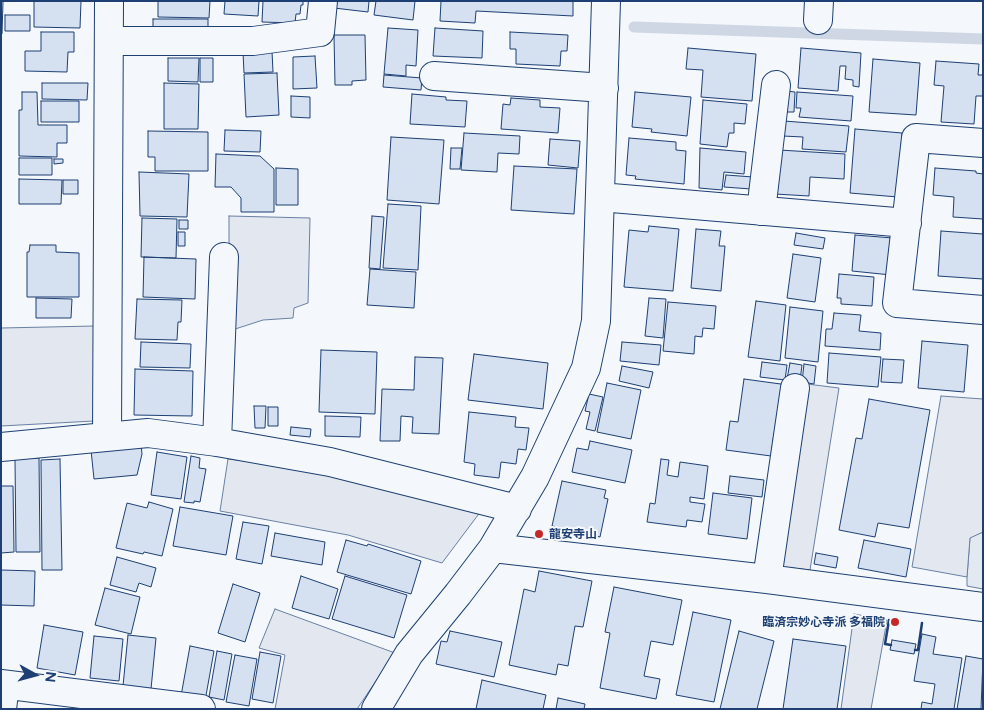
<!DOCTYPE html>
<meta charset="utf-8">
<style>
body{margin:0}
#map{position:relative;width:984px;height:710px;overflow:hidden;background:#f4f7fb;font-family:Figtree,sans-serif}
canvas{display:block}
.frame{position:absolute;inset:0;border:2px solid #1d3f73;pointer-events:none}
.north{position:absolute;left:10px;top:650px;width:50px;height:50px;-webkit-text-stroke:4px #f4f7fb;paint-order:stroke;rotate:97deg;font-size:14px;font-weight:700;line-height:20px;text-align:center;color:#1d3f73}
.north::after{content:'';display:block;margin:auto;width:18px;height:22px;background:#1d3f73;clip-path:polygon(50% 0,100% 100%,50% 72%,0 100%)}
</style>
<div id="map">
<canvas width="984" height="710"></canvas>
<div class="frame"></div>
<div class="north">N</div>
</div>
<script>
const ctx = document.querySelector('canvas').getContext('2d');
ctx.lineJoin = 'round';
function fill(path, color) {
  ctx.fillStyle = color;
  ctx.fill(path, 'evenodd');
}
function poly(rows) {
  const path = new Path2D();
  for (const r of rows) {
    path.moveTo(r[0], r[1]);
    for (let i = 2; i < r.length; i += 2) path.lineTo(r[i], r[i + 1]);
  }
  return path;
}
function stroke(path, color, width, dash) {
  ctx.strokeStyle = color;
  ctx.lineWidth = width;
  ctx.lineCap = dash ? 'butt' : 'round';
  ctx.setLineDash(dash || []);
  ctx.stroke(path);
}
function write(font, color, halo, rows, align = 'center') {
  ctx.font = font + ' Figtree,"Noto Sans JP",sans-serif';
  ctx.lineWidth = 4;
  ctx.setLineDash([]);
  ctx.textBaseline = 'middle';
  ctx.strokeStyle = halo;
  ctx.fillStyle = color;
  for (const [text, x, y, turn = 0] of rows) {
    ctx.save();
    ctx.translate(x, y);
    ctx.rotate((+turn || 0) * Math.PI / 180);
    ctx.textAlign = isNaN(turn) ? turn : align;
    if (halo) ctx.strokeText(text, 0, 0);
    ctx.fillText(text, 0, 0);
    ctx.restore();
  }
}
const green = poly([
 [983,532,983,589,967,586,967,577,970,537,983,532]
]);
fill(green, '#e3e9f0');
stroke(green, '#687fa3', 1);
const parking = poly([
 [229,216,310,218,308,303,294,308,293,318,263,320,229,331,229,216],
 [95,326,94,421,1,426,1,328,95,326],
 [791,382,839,388,810,570,758,564,791,382],
 [941,396,983,399,983,532,970,538,967,577,912,567,941,396],
 [228,459,305,468,481,511,442,563,348,535,220,511,228,459],
 [275,609,395,653,357,709,275,709,285,655,259,648,275,609],
 [854,614,887,620,871,709,841,709,854,614]
]);
fill(parking, '#e3e8f0');
stroke(parking, '#687fa3', 1);
stroke(poly([
 [634,27,983,39]
]), '#cfd7e4', 11);
const building = poly([
 [1,1,3,1,2,34,1,34,1,1],
 [34,1,81,1,80,28,34,27,34,1],
 [158,1,210,1,209,18,158,17,158,1],
 [225,1,259,1,258,16,224,14,225,1],
 [263,1,303,1,303,5,301,5,300,14,296,14,295,23,262,22,263,1],
 [335,1,369,1,368,12,334,8,335,1],
 [376,1,415,1,413,20,374,15,376,1],
 [441,1,573,1,573,16,476,11,475,23,440,21,441,1],
 [5,15,30,15,30,31,5,31,5,15],
 [153,19,208,19,208,35,153,34,153,19],
 [388,28,418,30,416,66,406,65,406,76,384,74,388,28],
 [435,28,483,31,482,58,433,56,435,28],
 [41,32,74,32,74,52,68,52,67,72,25,71,25,51,41,51,41,32],
 [510,32,568,35,567,51,561,51,560,66,516,64,516,49,510,49,510,32],
 [334,35,365,35,366,80,352,81,352,85,335,85,334,35],
 [688,48,756,54,752,101,701,97,703,70,686,69,688,48],
 [801,48,861,53,859,87,853,86,853,80,845,79,846,66,840,66,838,91,798,88,801,48],
 [272,51,273,72,244,73,243,52,272,51],
 [315,56,317,88,293,89,293,57,315,56],
 [168,58,199,58,198,82,168,81,168,58],
 [200,58,213,58,213,82,200,82,200,58],
 [873,59,920,63,916,115,869,112,873,59],
 [936,61,979,64,978,75,983,75,983,96,976,96,974,124,941,122,944,86,934,85,936,61],
 [277,73,279,115,246,117,244,74,277,73],
 [384,75,422,78,421,90,383,87,384,75],
 [42,83,88,83,87,100,42,99,42,83],
 [164,83,199,84,198,129,164,129,164,83],
 [786,91,795,92,794,112,785,112,786,91],
 [22,92,37,92,38,125,67,125,67,143,57,143,57,157,19,156,19,110,22,110,22,92],
 [635,92,691,97,687,136,651,132,652,129,632,127,635,92],
 [797,92,853,96,851,121,799,117,801,108,796,108,797,92],
 [412,94,446,97,446,100,467,101,465,127,410,124,412,94],
 [291,96,310,97,310,118,291,117,291,96],
 [511,98,540,100,540,107,560,108,558,133,501,129,503,104,510,105,511,98],
 [703,100,747,104,745,124,734,123,734,133,729,133,727,147,700,144,703,100],
 [41,101,79,101,79,122,41,122,41,101],
 [784,121,849,126,846,152,802,149,803,137,783,136,784,121],
 [855,129,902,133,898,197,850,193,855,129],
 [225,130,261,131,260,152,224,151,225,130],
 [148,131,208,132,208,171,155,171,155,157,148,157,148,131],
 [464,133,520,136,519,154,498,153,497,172,461,170,464,133],
 [391,137,444,140,439,204,387,200,391,137],
 [629,138,676,142,676,150,686,151,684,184,635,179,636,176,626,175,629,138],
 [550,139,580,141,578,168,548,165,550,139],
 [451,148,462,148,460,169,450,169,451,148],
 [700,148,746,152,744,174,724,172,722,190,699,188,700,148],
 [779,150,845,154,844,179,810,177,809,196,775,194,779,150],
 [216,154,260,156,274,169,274,212,241,212,241,198,231,187,215,187,216,154],
 [19,158,52,158,52,175,19,175,19,158],
 [54,159,63,159,63,163,54,164,54,159],
 [514,166,577,169,574,214,511,210,514,166],
 [276,168,298,169,298,205,276,205,276,168],
 [935,168,976,171,976,173,983,174,983,219,953,217,954,197,933,195,935,168],
 [139,172,189,174,187,217,140,216,139,172],
 [726,175,753,177,751,189,724,187,726,175],
 [19,179,62,180,61,204,19,204,19,179],
 [63,180,78,180,78,194,63,194,63,180],
 [388,204,421,206,418,270,383,268,388,204],
 [372,216,384,217,380,269,369,268,372,216],
 [142,218,177,219,176,258,141,257,142,218],
 [179,220,188,220,188,229,179,229,179,220],
 [649,226,679,229,673,291,624,287,629,230,648,232,649,226],
 [696,229,721,231,719,246,725,246,721,291,691,288,696,229],
 [941,231,983,234,983,279,938,276,941,231],
 [178,232,185,232,185,246,178,246,178,232],
 [796,233,825,238,823,249,794,245,796,233],
 [855,235,893,238,891,275,852,271,855,235],
 [30,245,56,245,56,252,79,253,79,297,27,297,27,252,29,252,30,245],
 [793,254,821,258,815,302,787,298,793,254],
 [144,257,196,259,195,299,143,297,144,257],
 [370,269,416,272,414,308,367,305,370,269],
 [839,274,874,277,872,306,841,304,841,298,837,298,839,274],
 [36,298,72,299,71,318,36,318,36,298],
 [649,298,666,299,663,338,645,336,649,298],
 [137,299,182,300,181,322,178,322,177,340,135,339,137,299],
 [756,301,786,305,780,361,748,357,756,301],
 [668,302,716,306,714,329,703,328,702,337,695,336,694,354,663,351,668,302],
 [790,307,823,311,818,362,785,358,790,307],
 [834,313,861,315,859,331,881,333,880,350,825,346,826,329,832,329,834,313],
 [922,341,968,345,964,392,918,388,922,341],
 [141,342,191,344,190,368,140,367,141,342],
 [622,342,661,345,659,365,620,361,622,342],
 [321,350,377,352,375,414,319,412,321,350],
 [829,353,881,357,878,387,827,383,829,353],
 [474,354,548,363,543,409,468,400,474,354],
 [415,357,443,358,439,434,412,433,413,417,401,416,400,441,380,441,382,389,414,390,415,357],
 [883,359,904,360,902,383,881,382,883,359],
 [762,362,787,365,785,380,760,377,762,362],
 [790,363,802,365,800,381,787,379,790,363],
 [804,364,816,366,814,384,802,382,804,364],
 [622,366,653,372,649,388,619,381,622,366],
 [135,369,193,371,192,416,134,415,135,369],
 [744,379,788,385,782,434,774,433,771,456,726,450,730,421,738,422,744,379],
 [607,383,641,390,631,439,597,432,607,383],
 [589,394,603,397,595,431,586,429,590,412,585,411,589,394],
 [869,399,930,410,909,528,878,523,875,537,839,530,856,438,862,439,869,399],
 [254,406,266,406,265,428,255,428,254,406],
 [268,407,278,407,278,426,268,426,268,407],
 [469,412,516,417,515,427,529,428,526,450,518,449,516,464,501,462,499,478,474,475,475,464,464,462,469,412],
 [325,416,361,417,360,437,325,436,325,416],
 [291,427,311,429,310,437,290,435,291,427],
 [590,441,632,450,625,483,572,472,577,448,588,450,590,441],
 [141,444,142,454,137,475,94,479,91,450,141,444],
 [157,452,187,457,181,499,151,495,157,452],
 [191,456,200,458,199,468,206,469,200,502,194,501,194,503,184,502,191,456],
 [15,458,39,458,40,552,16,552,15,458],
 [60,459,62,570,42,570,41,460,60,459],
 [661,459,669,460,667,475,678,477,680,462,708,466,704,499,690,497,690,502,705,504,702,522,687,520,686,527,647,522,650,503,655,504,661,459],
 [730,476,764,480,762,497,728,493,730,476],
 [562,481,606,490,604,498,608,499,600,537,552,526,562,481],
 [1,486,13,486,14,552,1,553,1,486],
 [713,493,752,498,747,539,708,534,713,493],
 [149,502,173,509,162,556,144,552,143,554,116,548,127,503,147,508,149,502],
 [180,507,233,516,226,555,173,546,180,507],
 [243,522,269,526,262,564,236,559,243,522],
 [275,533,325,542,322,565,271,556,275,533],
 [346,540,367,546,368,544,421,561,411,594,337,572,346,540],
 [864,540,911,549,906,577,858,568,864,540],
 [816,553,838,557,836,568,814,564,816,553],
 [117,557,156,568,151,587,139,583,136,592,110,585,117,557],
 [1,570,35,571,34,606,1,605,1,570],
 [539,571,592,581,583,627,575,626,568,666,558,664,556,675,509,665,524,589,535,592,539,571],
 [301,576,338,589,329,619,292,608,301,576],
 [345,576,407,595,394,638,332,619,345,576],
 [233,584,260,593,245,642,218,633,233,584],
 [614,587,682,600,673,645,651,641,644,676,660,679,656,699,600,688,610,633,605,632,614,587],
 [105,588,140,597,131,634,95,625,105,588],
 [693,612,731,620,714,702,676,695,693,612],
 [44,625,83,632,75,675,37,668,44,625],
 [450,631,502,642,494,677,436,664,441,641,447,642,450,631],
 [739,631,774,641,757,709,720,709,739,631],
 [922,634,936,637,933,654,962,658,954,709,921,709,922,702,932,704,935,684,914,681,922,634],
 [128,635,156,638,151,689,123,686,128,635],
 [94,636,123,639,119,681,90,678,94,636],
 [793,639,846,646,837,709,783,709,793,639],
 [892,640,916,644,914,654,890,650,892,640],
 [190,646,214,651,205,701,181,696,190,646],
 [217,651,232,654,224,700,209,697,217,651],
 [260,652,281,656,273,703,252,699,260,652],
 [235,655,257,659,249,706,226,702,235,655],
 [966,656,983,659,981,709,957,709,966,656],
 [482,680,546,695,543,709,476,709,482,680],
 [558,698,585,704,584,709,556,709,558,698]
]);
fill(building, '#d5e0f0');
stroke(building, '#1d3f73', 1);
const street = poly([
 [818,20,819,1],
 [109,41,253,41,320,32,323,1],
 [434,76,604,88],
 [983,143,916,138,897,303,983,310],
 [600,197,907,223],
 [761,211,776,85],
 [107,436,109,1],
 [217,442,224,257],
 [1,447,148,433,217,442,330,462,517,509],
 [493,548,767,579,983,607],
 [767,579,795,388],
 [1,684,201,709],
 [2,709,5,685],
 [376,709,409,654,458,594,493,548,535,477,586,368,596,321,606,1]
]);
stroke(street, '#1d3f73', 30);
stroke(street, '#f4f7fb', 28);
stroke(poly([
 [889,620,885,644,891,645],
 [915,650,918,650,922,623]
]), '#1d3f73', 2.5);
for (const [x, y, r, color] of [
 [539,534,5,"#c62828"],
 [895,622,5,"#c62828"]
]) {
  const dot = new Path2D();
  dot.arc(x, y, r, 0, 2 * Math.PI);
  ctx.fillStyle = color;
  ctx.fill(dot);
  stroke(dot, '#f4f7fb', 2);
}
write('bold 12px', '#1d3f73', '#f4f7fb', [
 ["龍安寺山",549,534],
 ["臨済宗妙心寺派 多福院",885,622,"right"]
], 'left');
</script>
